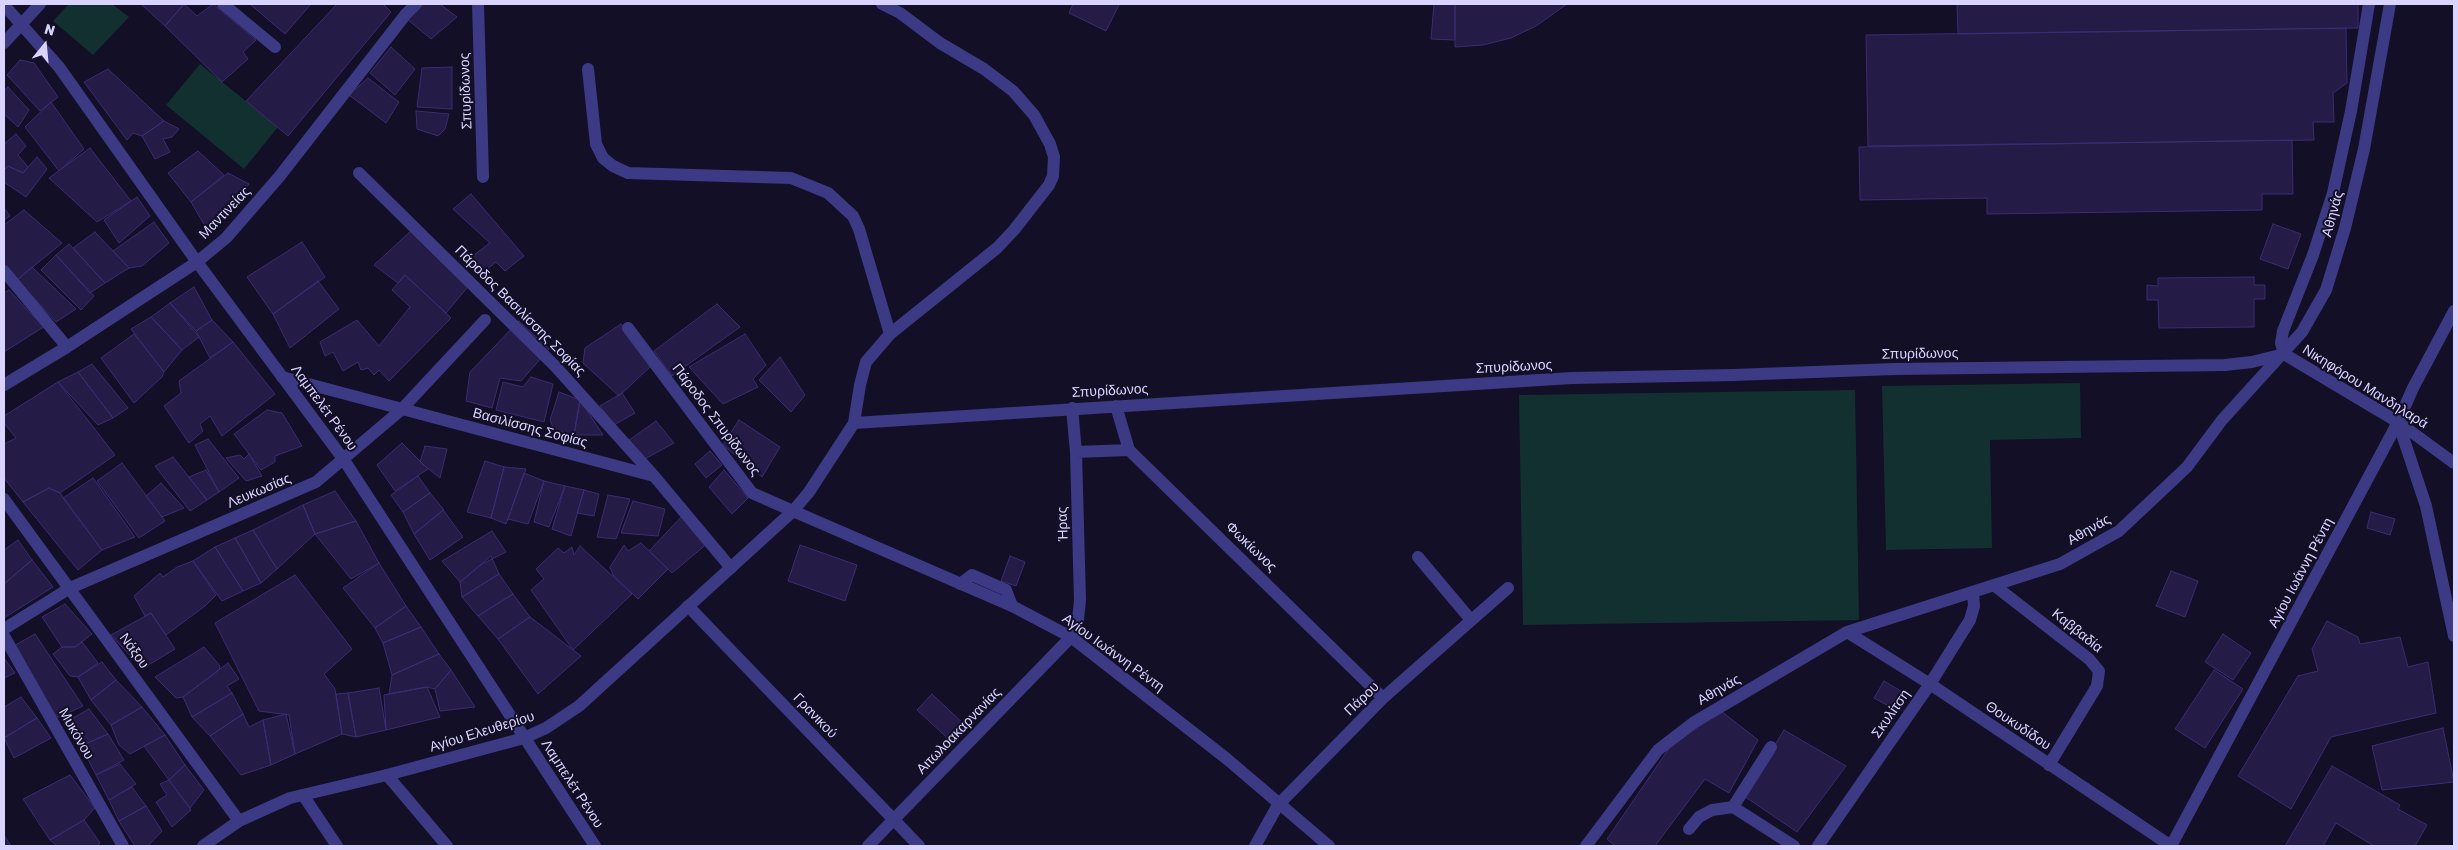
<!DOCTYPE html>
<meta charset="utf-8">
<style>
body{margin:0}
#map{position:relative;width:2458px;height:850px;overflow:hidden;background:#130f26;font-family:Rubik,sans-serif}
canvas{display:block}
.frame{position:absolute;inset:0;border:5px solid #d9d4ff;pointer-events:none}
.north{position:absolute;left:20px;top:20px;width:50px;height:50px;-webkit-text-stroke:4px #130f26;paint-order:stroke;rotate:17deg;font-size:14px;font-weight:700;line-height:20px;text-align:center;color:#d9d4ff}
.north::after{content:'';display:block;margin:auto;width:18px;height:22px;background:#d9d4ff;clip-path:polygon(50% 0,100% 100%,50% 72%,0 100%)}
</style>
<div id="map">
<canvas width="2458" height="850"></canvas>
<div class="frame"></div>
<div class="north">N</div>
</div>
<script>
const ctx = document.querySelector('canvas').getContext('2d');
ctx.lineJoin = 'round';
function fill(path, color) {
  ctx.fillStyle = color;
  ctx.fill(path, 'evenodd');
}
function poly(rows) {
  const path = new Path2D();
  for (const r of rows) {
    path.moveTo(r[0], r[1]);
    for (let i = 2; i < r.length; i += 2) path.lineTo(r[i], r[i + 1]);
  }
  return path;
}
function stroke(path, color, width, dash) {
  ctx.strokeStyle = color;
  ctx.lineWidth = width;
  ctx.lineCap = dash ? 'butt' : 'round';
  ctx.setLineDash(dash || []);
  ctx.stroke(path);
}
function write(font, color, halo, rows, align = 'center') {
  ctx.font = font + ' Rubik,sans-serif';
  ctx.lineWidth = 4;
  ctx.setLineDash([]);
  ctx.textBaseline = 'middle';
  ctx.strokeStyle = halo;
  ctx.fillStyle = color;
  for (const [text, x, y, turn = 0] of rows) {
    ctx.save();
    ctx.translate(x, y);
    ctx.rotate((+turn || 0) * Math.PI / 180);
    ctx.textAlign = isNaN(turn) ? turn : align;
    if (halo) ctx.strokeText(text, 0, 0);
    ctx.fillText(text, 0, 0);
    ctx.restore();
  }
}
fill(poly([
 [69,4,112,4,129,17,93,55,53,21],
 [200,64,278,127,244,169,166,105],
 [2080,383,2081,438,1990,440,1992,548,1886,550,1882,386],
 [1855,390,1859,620,1523,625,1519,395]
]), '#12302f');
const building = poly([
 [141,4,184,4,165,26,141,4],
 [184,4,197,16,213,4,256,40,243,52,248,59,222,82,165,26,184,4],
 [250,4,311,4,285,34,250,4],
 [337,4,383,4,391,12,288,136,246,101,337,4],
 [424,4,440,4,457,17,431,39,407,19,424,4],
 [1073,4,1116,4,1119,5,1106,31,1069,13,1073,4],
 [1434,4,1455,4,1455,40,1431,39,1434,4],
 [1455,4,1567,4,1536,26,1511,38,1483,45,1455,47,1455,4],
 [1957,4,2358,4,2358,28,1958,34,1957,4],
 [2346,28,2347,83,2333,93,2334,122,2313,122,2314,140,1868,146,1866,35,2346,28],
 [391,47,415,69,395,95,370,73,391,47],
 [20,60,34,63,58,97,40,111,7,75,20,60],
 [452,67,452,109,417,107,422,68,452,67],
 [108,69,164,121,142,136,133,133,127,140,84,82,108,69],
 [368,78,399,102,386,123,349,95,368,78],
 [8,87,29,110,18,127,4,114,4,91,8,87],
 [51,102,84,149,59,171,25,127,51,102],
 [416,111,449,114,445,129,438,136,417,129,416,111],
 [164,121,179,129,172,137,163,139,170,152,155,159,142,136,164,121],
 [16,134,26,146,18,155,28,167,23,173,8,166,4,170,4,144,16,134],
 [2292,140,2293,194,2262,194,2262,210,1987,214,1987,198,1860,200,1859,147,2292,140],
 [90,148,131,201,97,222,49,178,90,148],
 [198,151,224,175,191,202,168,173,198,151],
 [37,157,47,169,26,197,4,182,4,170,8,166,23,173,37,157],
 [228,173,249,184,208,231,191,202,228,173],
 [471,194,524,256,505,271,496,262,482,273,470,258,490,243,453,209,471,194],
 [137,197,150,216,119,243,104,220,137,197],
 [4,208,10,216,4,220,4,208],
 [24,210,62,243,17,280,4,265,4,225,24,210],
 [154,222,169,243,142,266,129,268,113,251,154,222],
 [2273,224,2301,234,2288,269,2260,259,2273,224],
 [412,230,471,283,446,313,405,275,398,283,374,265,412,230],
 [95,232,129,268,105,283,73,248,95,232],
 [302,242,325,277,273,314,247,277,302,242],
 [69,244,105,283,90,293,56,255,69,244],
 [56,255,94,296,81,310,41,270,56,255],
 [32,267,76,309,56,322,17,280,32,267],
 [405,275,451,318,389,381,379,370,374,375,368,368,361,370,358,362,343,371,333,352,325,356,320,342,357,320,379,346,410,307,392,290,405,275],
 [2254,277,2254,285,2265,285,2265,299,2254,299,2254,327,2159,328,2158,300,2147,300,2147,285,2158,286,2158,278,2254,277],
 [318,281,339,309,290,348,273,314,318,281],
 [194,287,212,320,196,331,170,303,194,287],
 [9,290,32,315,45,326,4,352,4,293,9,290],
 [170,303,199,337,182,350,151,317,170,303],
 [717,304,740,327,672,376,654,351,717,304],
 [151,317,182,350,164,372,131,329,151,317],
 [212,320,233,342,210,358,196,331,212,320],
 [519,321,549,349,521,381,500,378,492,408,466,401,470,372,519,321],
 [621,324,651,366,619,396,583,363,585,348,621,324],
 [134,334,164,372,162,377,134,403,101,358,134,334],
 [745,334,766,365,753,379,758,387,723,404,689,367,745,334],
 [233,342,275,394,222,436,210,416,200,424,203,431,189,443,164,406,181,393,179,381,233,342],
 [780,357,805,395,791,412,759,380,780,357],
 [92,364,128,408,113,418,78,372,92,364],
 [78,372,113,418,98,425,58,382,78,372],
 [531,377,553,384,544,422,496,410,503,382,523,387,531,377],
 [58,382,115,455,60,493,49,488,23,502,4,478,4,444,16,438,4,423,4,416,58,382],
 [559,392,580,400,574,435,554,430,550,420,559,392],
 [622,393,635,413,614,425,600,406,622,393],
 [580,400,603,435,574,435,580,400],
 [267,410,282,413,302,446,275,456,275,462,261,470,234,434,267,410],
 [739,420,780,447,762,477,723,445,739,420],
 [656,421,674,443,641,461,625,443,656,421],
 [208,439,239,478,219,492,195,445,208,439],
 [402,443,428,469,395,491,377,465,402,443],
 [425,446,447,449,440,478,420,462,425,446],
 [710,451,722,465,706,478,695,464,710,451],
 [249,454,262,476,246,481,226,458,240,455,244,459,249,454],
 [173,457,207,500,190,511,155,466,173,457],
 [485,461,504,467,491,518,467,512,485,461],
 [122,463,165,521,139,538,97,481,122,463],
 [504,467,526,469,506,524,491,518,504,467],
 [206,470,219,492,207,500,189,477,206,470],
 [724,470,748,498,732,514,709,487,724,470],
 [524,473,544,481,528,524,508,519,524,473],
 [418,476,430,493,403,512,391,495,418,476],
 [93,478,135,537,102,550,63,498,93,478],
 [544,481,565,486,549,527,534,522,544,481],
 [161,483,184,508,162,517,146,496,161,483],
 [565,486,584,490,571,536,552,529,565,486],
 [49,488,60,493,102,550,78,570,23,502,49,488],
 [584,490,599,494,594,516,577,513,584,490],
 [335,491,356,521,315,534,303,505,335,491],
 [430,493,444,510,414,534,403,512,430,493],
 [608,495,630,499,616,539,597,537,608,495],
 [633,501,665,509,658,536,621,533,633,501],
 [303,505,315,534,277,569,253,530,303,505],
 [443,510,463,537,430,560,414,534,443,510],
 [2371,512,2395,519,2390,535,2367,528,2371,512],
 [685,513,709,542,672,573,649,551,685,513],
 [356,521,379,563,351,579,315,534,356,521],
 [253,530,277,569,261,583,235,538,253,530],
 [492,531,506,552,482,564,460,582,442,561,492,531],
 [235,538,261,583,243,591,215,547,235,538],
 [18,540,32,560,4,584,4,550,18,540],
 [641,543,668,569,638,599,613,575,610,567,624,545,628,551,641,543],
 [800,545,857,565,845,601,788,581,800,545],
 [580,546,632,594,573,650,531,590,544,579,536,569,558,548,564,553,572,547,574,555,580,546],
 [215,547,243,591,222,601,193,561,215,547],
 [491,556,499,574,462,597,460,582,491,556],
 [1010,556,1025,562,1016,586,1001,581,1010,556],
 [32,560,53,587,4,618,4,584,32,560],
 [193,561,216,595,205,606,166,635,151,613,145,616,134,596,160,573,163,577,177,567,193,561],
 [379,563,406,606,375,628,343,588,379,563],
 [2171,571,2198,581,2185,617,2156,606,2171,571],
 [499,574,513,594,478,616,462,597,499,574],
 [295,575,352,649,324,674,335,689,342,734,295,754,289,715,259,711,215,623,295,575],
 [513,594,530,617,498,639,478,616,513,594],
 [65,604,92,634,75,647,62,647,42,617,65,604],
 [406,606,421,627,383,643,375,628,406,606],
 [151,613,175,649,142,669,111,635,151,613],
 [530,617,581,656,538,694,498,639,530,617],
 [2327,621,2358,637,2360,644,2400,637,2408,667,2428,662,2436,713,2331,737,2291,809,2238,776,2298,676,2318,671,2312,649,2327,621],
 [421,627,439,654,392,675,383,643,421,627],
 [35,634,83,706,59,717,51,715,12,647,35,634],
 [2223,634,2251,653,2233,680,2205,662,2223,634],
 [82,642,98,663,78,677,70,676,53,654,62,647,75,647,82,642],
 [204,647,220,666,219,670,183,697,176,698,155,677,204,647],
 [439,654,451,670,435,689,427,687,389,694,392,675,439,654],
 [4,658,15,673,4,678,4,658],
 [102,662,116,680,91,700,78,677,102,662],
 [228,663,239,679,227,686,232,693,192,717,183,697,228,663],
 [451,670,475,707,440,711,435,689,451,670],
 [2214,670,2243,689,2205,748,2175,729,2214,670],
 [116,680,142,707,111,725,91,700,116,680],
 [1884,681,1904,693,1894,709,1874,698,1884,681],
 [427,687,440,717,386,730,384,695,427,687],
 [379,688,386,730,356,737,348,693,379,688],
 [232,693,243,714,210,736,192,717,232,693],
 [348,693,350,705,356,737,342,734,336,694,348,693],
 [932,694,968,728,954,744,917,710,932,694],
 [21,697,37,718,4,738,4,707,21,697],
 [142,707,165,735,130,754,119,745,111,725,142,707],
 [89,709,108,734,81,746,66,722,89,709],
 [1721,711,1758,740,1729,793,1705,779,1655,846,1615,846,1607,839,1670,747,1721,711],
 [243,714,249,727,263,720,271,765,241,775,210,736,243,714],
 [286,714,295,754,271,765,263,720,286,714],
 [37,718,51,738,14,758,4,738,37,718],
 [2443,728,2454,782,2382,790,2372,746,2443,728],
 [1784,730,1846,766,1797,832,1744,796,1784,730],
 [108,734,124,760,96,775,81,746,108,734],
 [165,735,185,765,169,780,144,746,165,735],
 [120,764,136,784,109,800,96,775,120,764],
 [185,765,204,790,190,808,169,780,185,765],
 [2332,766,2400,805,2398,809,2427,825,2415,846,2374,846,2336,823,2323,846,2285,846,2332,766],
 [70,775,95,808,84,820,50,840,23,799,70,775],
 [169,780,191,810,172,827,156,802,167,795,160,784,169,780],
 [132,787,146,806,119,821,109,800,132,787],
 [146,806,162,831,148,846,135,846,119,821,146,806],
 [84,820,100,843,97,846,57,846,50,840,84,820],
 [4,835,11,846,4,846,4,835]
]);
fill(building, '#241b47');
stroke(building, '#3b2d73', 1);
stroke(poly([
 [882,4,900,13,940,43,984,69,1013,91,1034,115,1050,144,1054,157,1053,176,1049,185,1014,230,997,248,890,334],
 [359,173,555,366,654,476,731,568],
 [628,328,752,493,793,511],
 [2284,354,2281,343,2283,331,2313,255,2333,193,2351,111,2369,4],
 [1418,557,1471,620],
 [960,584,972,575,1006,590,1012,606],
 [1771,747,1733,807,1794,846],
 [303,795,337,846],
 [1689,829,1699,817,1712,810,1733,807]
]), '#3d3a85', 12);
stroke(poly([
 [223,4,275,47],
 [478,4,483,177],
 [4,5,59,67,197,262,344,460,595,846],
 [4,43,40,4],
 [588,69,596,144,603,158,613,166,628,173,791,178,828,193,853,216,859,229,890,334,866,362,860,385,854,423,809,492,793,511],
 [4,271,67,347],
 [2284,354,2398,422,2454,463],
 [282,377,654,476],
 [4,385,67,347,197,262,226,238,279,177,406,14,416,4],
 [1116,406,1129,450,1383,698],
 [2398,422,2426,506,2454,636],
 [854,423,1572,378,1734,375,1894,369,2225,365,2252,362,2284,354],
 [1076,452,1129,450],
 [4,499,239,821],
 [1995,586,2089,659,2099,671,2097,686,2049,765],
 [688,606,919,846],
 [4,629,70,588,316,482,401,410,485,320],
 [1847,632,1930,684,2171,846],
 [4,636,123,846],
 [387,775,447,846],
 [868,846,1071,637,1078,620,1080,600,1076,452,1072,408],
 [1255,846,1278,805,1383,698,1508,588],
 [1586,846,1658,750,1693,723,1847,632,2060,564,2119,531,2187,467,2222,420,2302,332,2326,290,2345,228,2364,149,2390,4],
 [1818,846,1930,684,1970,620,1974,606,1973,593]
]), '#3d3a85', 12);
stroke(poly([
 [203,846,239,821,290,798,387,775,524,738,546,728,579,706,793,511,1012,606,1071,637,1227,759,1329,846],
 [2171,846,2398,422,2413,388,2454,311]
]), '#3d3a85', 12);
write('14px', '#d9d4ff', '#130f26', [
 ["Σπυρίδωνος",466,91,-92],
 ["Μαντινείας",225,213,-46],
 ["Αθηνάς",2333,214,-75],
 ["Πάροδος Βασιλίσσης Σοφίας",520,311,45],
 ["Σπυρίδωνος",1920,354,-1],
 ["Σπυρίδωνος",1514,367,-3],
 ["Νικηφόρου Μανδηλαρά",2365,387,32],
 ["Σπυρίδωνος",1110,391,-3],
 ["Λαμπελέτ Ρένου",324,408,54],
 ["Πάροδος Σπυρίδωνος",716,420,53],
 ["Βασιλίσσης Σοφίας",530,428,15],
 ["Λευκωσίας",259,491,-23],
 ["Ήρας",1063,524,-92],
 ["Αθηνάς",2089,530,-30],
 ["Φωκίωνος",1251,547,44],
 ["Αγίου Ιωάννη Ρέντη",2301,573,-62],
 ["Καββαδία",2077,631,39],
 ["Νάξου",134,651,54],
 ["Αγίου Ιωάννη Ρέντη",1113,653,36],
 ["Αθηνάς",1719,690,-30],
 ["Πάρου",1362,699,-44],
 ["Σκυλίτση",1891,714,-55],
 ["Γρανικού",815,716,46],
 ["Θουκυδίδου",2018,726,34],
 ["Αιτωλοακαρνανίας",959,731,-46],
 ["Αγίου Ελευθερίου",482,732,-17],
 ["Μυκόνου",76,734,60],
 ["Λαμπελέτ Ρένου",572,784,57]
]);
</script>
